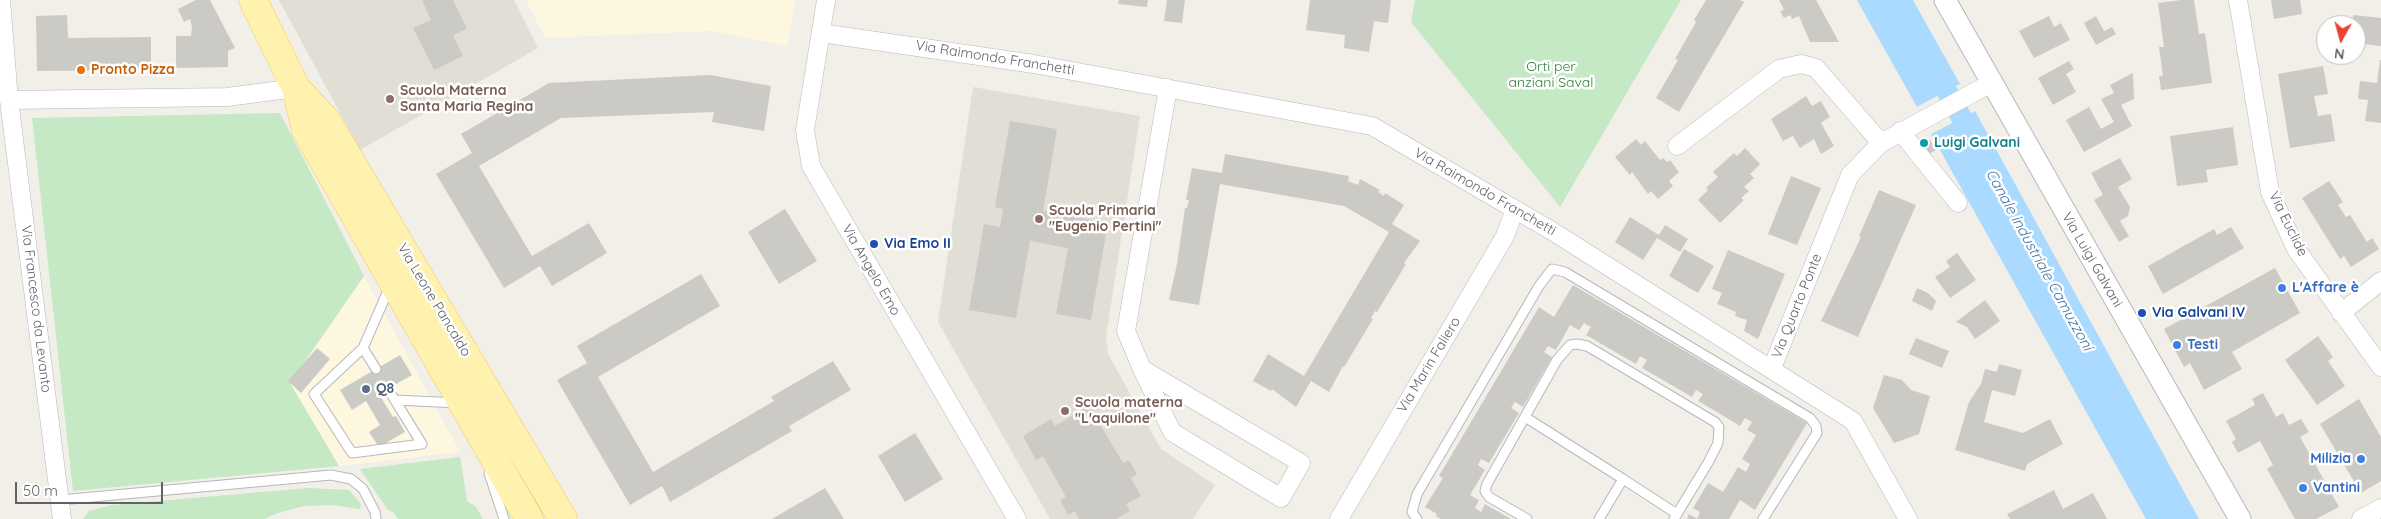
<!DOCTYPE html>
<meta charset="utf-8">
<style>
body{margin:0}
#map{position:relative;width:2381px;height:519px;overflow:hidden;background:#f1efe8;font-family:Quicksand,sans-serif}
canvas{display:block}
.north{position:absolute;left:2316px;top:15px;width:50px;height:50px;box-sizing:border-box;background:#fff;border:1px solid #bfc1c3;border-radius:50%;rotate:187deg;font-size:14px;font-weight:700;line-height:20px;text-align:center;color:#5f6368}
.north::after{content:'';display:block;margin:auto;width:18px;height:22px;background:#ea4335;clip-path:polygon(50% 0,100% 100%,50% 72%,0 100%)}
.scale{position:absolute;left:15px;top:482px;width:148px;height:22px;box-sizing:border-box;border:2px solid #5f6368;border-top:0;padding-left:6px;font-size:15px;line-height:18px;white-space:nowrap;color:#5f6368;-webkit-text-stroke:4px #fff;paint-order:stroke}
</style>
<div id="map">
<canvas width="2381" height="519"></canvas>
<div class="north">N</div>
<div class="scale">50 m</div>
</div>
<script>
const ctx = document.querySelector('canvas').getContext('2d');
ctx.lineJoin = 'round';
function fill(path, color) {
  ctx.fillStyle = color;
  ctx.fill(path, 'evenodd');
}
function poly(rows) {
  const path = new Path2D();
  for (const r of rows) {
    path.moveTo(r[0], r[1]);
    for (let i = 2; i < r.length; i += 2) path.lineTo(r[i], r[i + 1]);
  }
  return path;
}
function stroke(path, color, width, dash) {
  ctx.strokeStyle = color;
  ctx.lineWidth = width;
  ctx.lineCap = dash ? 'butt' : 'round';
  ctx.setLineDash(dash || []);
  ctx.stroke(path);
}
function write(font, color, halo, rows, align = 'center') {
  ctx.font = font + ' Quicksand,sans-serif';
  ctx.lineWidth = 5;
  ctx.setLineDash([]);
  ctx.textBaseline = 'middle';
  ctx.strokeStyle = halo;
  ctx.fillStyle = color;
  for (const [text, x, y, turn = 0] of rows) {
    ctx.save();
    ctx.translate(x, y);
    ctx.rotate((+turn || 0) * Math.PI / 180);
    ctx.textAlign = isNaN(turn) ? turn : align;
    if (halo) ctx.strokeText(text, 0, 0);
    ctx.fillText(text, 0, 0);
    ctx.restore();
  }
}
fill(poly([
 [526,0,795,0,787,46,711,31,545,38],
 [364,276,460,452,339,466,290,383]
]), '#fef7e0');
fill(poly([
 [279,0,514,0,538,48,360,150],
 [973,87,1140,116,1106,337,1108,354,1161,449,1215,485,1193,519,1050,519,938,322]
]), '#e1ded6');
fill(poly([
 [1415,0,1681,0,1560,207,1411,22],
 [280,113,364,276,290,383,339,466,73,491,32,118],
 [460,457,467,501,476,507,483,519,398,519,393,512,388,510,360,469],
 [308,488,349,490,361,504,360,509,332,505,304,506,278,513,264,519,83,519,89,511,112,505]
]), '#c5e8c5');
fill(poly([
 [1857,0,1913,0,1960,84,1917,107],
 [1975,111,2199,519,2146,519,1931,134]
]), '#aadaff');
fill(poly([
 [1960,84,1961,87,1918,110,1917,107],
 [1974,109,1975,111,1931,134,1930,132]
]), '#f1efe8');
stroke(poly([
 [1933,66,1976,144]
]), '#aadaff', 21);
fill(poly([
 [196,0,210,0,235,48,228,51,228,67,176,68,176,36,191,36,192,27,190,19,184,22,178,9],
 [422,0,453,0,467,29,453,35,463,56,434,70,413,28,431,20],
 [1119,0,1148,0,1147,7,1118,4],
 [1167,0,1185,0,1182,23,1164,21],
 [1310,0,1391,0,1388,23,1374,21,1369,52,1344,48,1345,35,1306,30],
 [1706,0,1740,0,1744,2,1679,112,1656,98,1678,60,1675,59,1696,22,1694,20],
 [1779,0,1816,0,1839,42,1810,42,1799,16,1792,19,1790,15,1784,18,1780,11,1784,10],
 [2181,0,2194,0,2199,34,2205,33,2212,83,2161,90,2159,76,2163,76,2159,47,2164,47,2158,3],
 [2271,0,2300,0,2302,14,2274,19],
 [67,15,68,38,151,37,151,70,37,71,36,16],
 [2353,15,2381,18,2381,46,2356,43,2356,25,2352,25],
 [2049,16,2054,27,2061,23,2070,40,2034,58,2019,31],
 [2096,16,2104,31,2112,27,2116,34,2096,45,2084,23],
 [2380,60,2381,60,2381,123,2365,121,2368,100,2358,99,2360,81,2377,83],
 [2069,61,2074,69,2066,74,2076,92,2053,105,2038,78],
 [2323,66,2328,94,2314,96,2318,116,2331,114,2335,141,2290,148,2278,74],
 [2133,73,2134,99,2121,105,2132,126,2084,152,2066,120,2089,107,2101,129,2114,122,2101,99,2114,93,2110,85],
 [710,75,771,86,764,131,712,122,714,112,561,118,479,166,532,256,589,223,607,253,552,286,540,266,504,288,436,174,472,153,461,134,549,83],
 [1806,96,1812,106,1821,101,1830,117,1821,123,1834,146,1821,154,1814,139,1800,148,1793,136,1783,141,1771,119],
 [1010,121,1057,129,1043,211,1108,223,1091,320,1056,314,1068,248,1030,241,1016,318,969,310,984,224,1000,227,1003,209,995,207],
 [2233,127,2238,165,2206,170,2208,182,2177,186,2170,136],
 [1636,139,1641,145,1645,141,1660,160,1663,158,1667,162,1670,160,1679,172,1669,181,1673,186,1658,199,1651,191,1648,194,1632,172,1630,175,1615,157],
 [1930,140,1936,150,1925,156,1920,145],
 [1745,148,1760,164,1750,174,1754,178,1744,187,1749,191,1741,198,1744,200,1720,223,1698,200,1708,190,1706,188,1718,177,1713,172,1734,153,1737,156],
 [1225,154,1349,176,1348,181,1358,185,1360,179,1380,190,1378,192,1384,196,1385,193,1404,205,1392,224,1420,241,1404,263,1406,264,1377,312,1375,311,1371,318,1373,319,1344,367,1343,366,1329,392,1311,381,1296,407,1272,389,1271,391,1253,381,1268,354,1304,376,1389,232,1344,206,1220,184,1199,305,1169,300,1177,264,1185,208,1187,208,1189,200,1186,200,1192,168,1222,173],
 [2120,158,2132,179,2118,187,2130,207,2128,216,2120,221,2129,236,2119,242,2094,200,2103,195,2091,173],
 [1791,176,1821,188,1797,245,1768,234],
 [2329,181,2343,202,2338,205,2346,217,2350,215,2367,242,2372,238,2379,249,2351,267,2344,256,2340,259,2302,198],
 [1879,190,1916,205,1858,337,1821,321,1861,237,1859,236],
 [785,209,817,261,779,284,748,232],
 [1630,217,1659,235,1665,225,1688,239,1680,252,1657,238,1643,260,1615,242],
 [2231,227,2244,248,2163,294,2148,266,2214,229,2217,235],
 [1684,249,1714,266,1698,293,1669,276],
 [1728,250,1785,274,1758,339,1744,331,1747,320,1735,316,1736,312,1717,304,1722,293,1712,289],
 [1957,253,1976,280,1950,298,1935,277,1950,267,1946,261],
 [2275,268,2300,313,2232,352,2242,369,2204,390,2190,363,2184,367,2164,329],
 [701,274,720,306,598,377,653,472,774,401,771,397,833,361,851,390,789,426,792,431,670,502,662,486,630,505,557,380,587,363,577,346],
 [1573,285,1807,423,1755,510,1740,500,1729,519,1687,519,1689,514,1697,519,1700,512,1693,508,1708,483,1723,492,1738,467,1746,472,1750,464,1742,459,1756,435,1747,430,1752,422,1745,418,1740,426,1722,415,1698,401,1703,394,1696,390,1692,397,1642,368,1647,360,1640,356,1636,364,1586,335,1591,327,1584,323,1579,330,1570,325,1556,350,1548,346,1544,352,1552,357,1523,407,1515,402,1511,408,1519,413,1489,463,1481,459,1478,465,1485,470,1470,495,1479,500,1475,508,1481,512,1485,504,1511,519,1441,519,1436,516,1437,514,1425,507,1443,478,1439,476,1539,307,1554,317],
 [1917,288,1928,293,1936,301,1932,311,1912,301],
 [1985,300,2000,321,1975,339,1967,327,1956,322],
 [2318,336,2333,357,2328,361,2345,386,2317,405,2285,360],
 [1916,338,1949,351,1942,368,1909,354],
 [317,348,330,359,301,393,288,381],
 [400,355,412,375,379,394,393,417,396,416,405,432,379,447,369,432,380,425,366,401,352,410,340,390],
 [1999,364,2022,370,2015,396,1992,390,1984,422,2023,433,2050,419,2063,444,2027,464,2025,471,1955,450,1969,402,1981,384,1985,369,1997,372],
 [1884,375,1902,380,1911,390,1930,396,1919,434,1894,443,1873,408],
 [2263,393,2276,417,2283,413,2289,425,2301,419,2309,432,2300,437,2339,507,2316,519,2295,519,2267,469,2273,465,2260,441,2238,453,2232,442,2236,439,2226,421,2255,405,2252,399],
 [2359,399,2381,437,2381,481,2361,493,2320,424],
 [1089,406,1123,463,1129,460,1137,474,1131,478,1141,496,1126,504,1130,511,1116,519,1079,519,1075,511,1068,515,1060,500,1066,497,1043,456,1036,460,1023,436,1051,419,1055,426],
 [915,433,943,479,905,502,878,456],
 [825,488,844,519,772,519],
 [2054,490,2063,509,2093,493,2107,519,2010,519,2007,514]
]), '#cccac5');
const service = poly([
 [363,348,314,394,352,453,422,444,388,389],
 [376,369,363,348,390,286],
 [395,400,458,403],
 [1525,417,1623,479],
 [489,473,504,519],
 [60,500,331,475,351,479,363,489,375,512,376,519],
 [1417,519,1412,512,1417,494,1539,286,1552,269,1565,272,1810,418,1816,426,1817,433,1763,519],
 [1527,519,1489,497,1485,491,1487,484,1557,360,1570,345,1577,344,1587,346,1715,422,1719,427,1718,443,1709,461,1674,519],
 [1599,519,1623,479,1677,514]
]);
const minor = poly([
 [1,0,9,100,62,519],
 [826,0,805,130,811,166,1017,519],
 [2238,0,2270,192,2296,249,2381,367],
 [821,33,1034,64,1372,126,1552,231,1853,421,1908,519],
 [9,100,227,97,296,88],
 [1900,131,1958,203],
 [1677,146,1779,69,1801,64,1816,68,1881,143],
 [2341,313,2381,281],
 [1772,368,1850,175,1881,143,1991,83],
 [1142,369,1301,463,1281,498,1172,432,1142,369,1126,331,1168,88],
 [1339,519,1505,236,1515,209],
 [2361,519,2381,508]
]);
const tertiary = poly([
 [1945,0,2240,519]
]);
const primary = poly([
 [253,0,296,88,306,130,529,519],
 [297,89,326,120,563,519]
]);
stroke(service, '#b5b8bc', 11);
stroke(minor, '#b5b8bc', 19);
stroke(tertiary, '#b5b8bc', 23);
stroke(primary, '#f2c960', 29);
stroke(service, '#fff', 9);
stroke(minor, '#fff', 18);
stroke(tertiary, '#fff', 21);
stroke(primary, '#fff2af', 28);
for (const [x, y, r, color] of [
 [81,70,5,"#e8710a"],
 [390,99,5,"#8d6e63"],
 [1924,143,5,"#0f9aa8"],
 [1039,219,5,"#8d6e63"],
 [874,244,5,"#1a4fb4"],
 [2282,288,5,"#3f7fe0"],
 [2142,313,5,"#1a4fb4"],
 [2177,345,5,"#3f7fe0"],
 [366,389,5,"#5c6f8a"],
 [1065,411,5,"#8d6e63"],
 [2361,459,5,"#3f7fe0"],
 [2303,488,5,"#3f7fe0"]
]) {
  const dot = new Path2D();
  dot.arc(x, y, r, 0, 2 * Math.PI);
  ctx.fillStyle = color;
  ctx.fill(dot);
  stroke(dot, '#fff', 2);
}
write('14px', '#5f6368', '#fff', [
 ["Via Raimondo Franchetti",995,58,9],
 ["Via Raimondo Franchetti",1485,192,30],
 ["Via Euclide",2288,224,64],
 ["Via Luigi Galvani",2092,260,60],
 ["Via Angelo Emo",871,270,60],
 ["Via Leone Pancaldo",434,300,59],
 ["Via Quarto Ponte",1797,306,-68],
 ["Via Francesco da Levanto",36,309,83],
 ["Via Marin Faliero",1429,365,-59]
]);
write('14px', '#348238', '#fff', [
 ["Orti per",1551,67],
 ["anziani Saval",1551,83]
]);
write('bold 14px', '#c56008', '#fff', [
 ["Pronto Pizza",91,70]
], 'left');
write('bold 14px', '#785e54', '#fff', [
 ["Scuola Materna",400,91],
 ["Santa Maria Regina",400,107],
 ["Scuola Primaria",1049,211],
 ["\"Eugenio Pertini\"",1049,227],
 ["Scuola materna",1075,403],
 ["\"L'aquilone\"",1075,419]
], 'left');
write('bold 14px', '#0d838f', '#fff', [
 ["Luigi Galvani",1934,143]
], 'left');
write('bold 14px', '#164399', '#fff', [
 ["Via Emo II",884,244],
 ["Via Galvani IV",2152,313]
], 'left');
write('bold 14px', '#366cbe', '#fff', [
 ["L'Affare è",2292,288],
 ["Testi",2187,345],
 ["Milizia",2351,459,"right"],
 ["Vantini",2313,488]
], 'left');
write('bold 14px', '#4e5e75', '#fff', [
 ["Q8",376,389]
], 'left');
write('italic 15px', '#4174aa', '#fff', [
 ["Canale industriale Camuzzoni",2039,260,61]
]);
</script>
